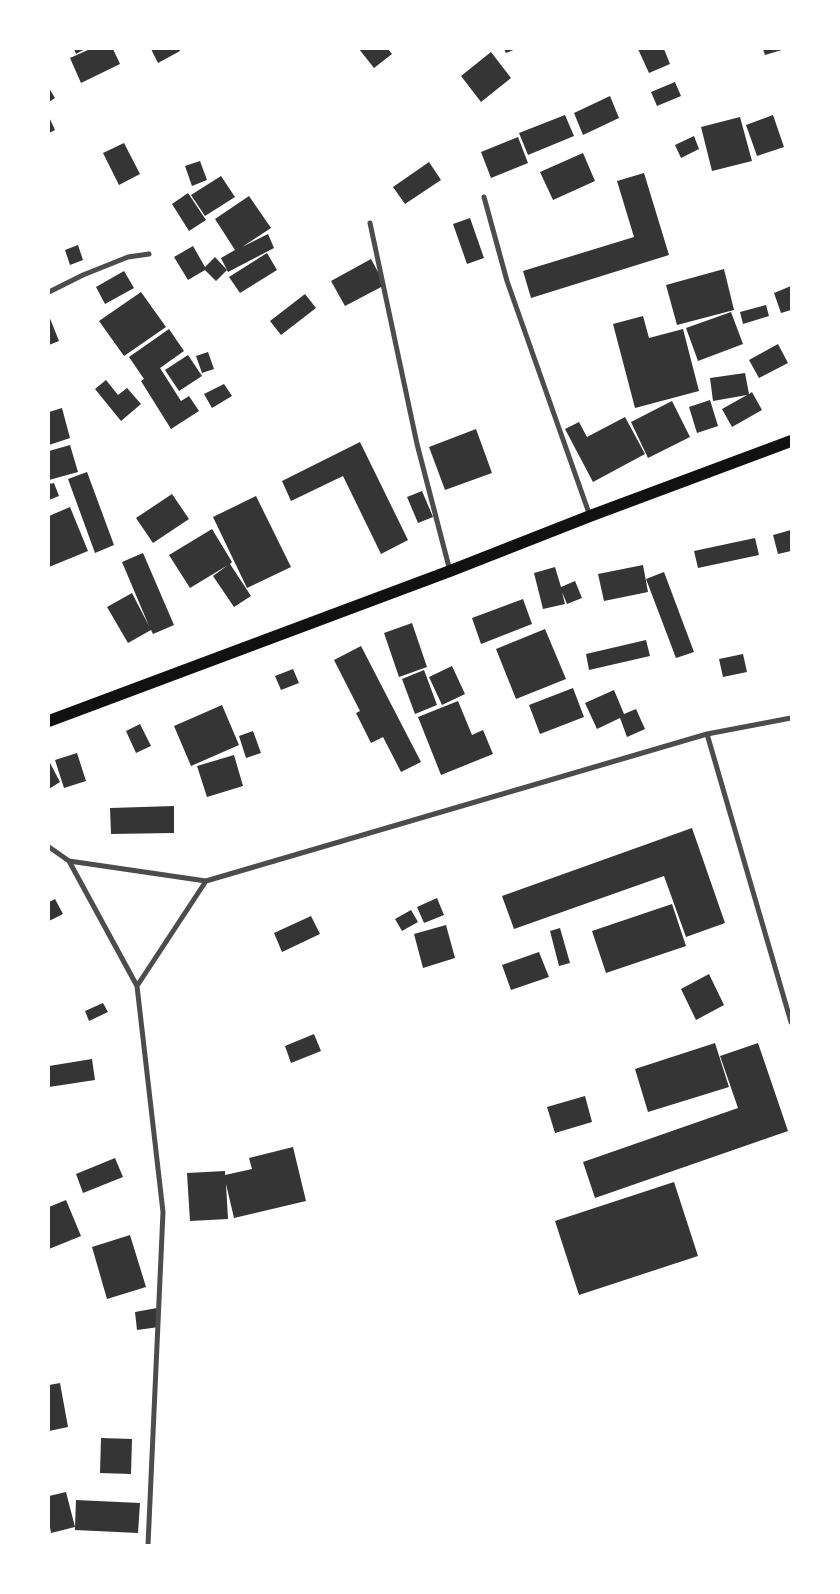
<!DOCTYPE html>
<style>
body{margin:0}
#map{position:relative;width:840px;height:1594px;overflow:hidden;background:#fff;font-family:"Roboto Condensed",sans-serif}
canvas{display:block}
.frame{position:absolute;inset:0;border:50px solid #fff;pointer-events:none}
</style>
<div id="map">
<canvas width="840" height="1594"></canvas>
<div class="frame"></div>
</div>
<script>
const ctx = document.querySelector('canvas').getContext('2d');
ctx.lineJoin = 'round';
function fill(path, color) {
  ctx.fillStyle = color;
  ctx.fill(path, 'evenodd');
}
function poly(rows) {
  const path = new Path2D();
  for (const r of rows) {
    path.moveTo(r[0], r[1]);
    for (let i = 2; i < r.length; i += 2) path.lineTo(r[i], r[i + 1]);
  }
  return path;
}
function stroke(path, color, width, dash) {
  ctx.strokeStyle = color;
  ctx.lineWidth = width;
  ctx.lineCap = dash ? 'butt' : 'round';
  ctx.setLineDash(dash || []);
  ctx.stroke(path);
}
fill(poly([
 [74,49,85,49,76,54],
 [90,49,113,49,120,64,81,83,70,58],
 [151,49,179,49,180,51,158,63],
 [359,49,388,49,392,54,374,68],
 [504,49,516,49,506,53],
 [638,49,664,49,670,64,649,73],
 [763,49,785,49,765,55],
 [491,52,511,78,481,102,461,76],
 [675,82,681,96,657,106,651,92],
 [49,88,55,98,49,102],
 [610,96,619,118,583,135,574,113],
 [565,115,574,136,528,155,519,133],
 [773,115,784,147,757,156,746,125],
 [49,117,55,130,49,133],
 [740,117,752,161,712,171,701,127],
 [694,136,699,149,681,158,675,145],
 [518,137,528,163,491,178,481,152],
 [124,143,140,174,119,185,103,153],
 [583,153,595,181,553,200,540,172],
 [200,161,207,180,192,186,185,166],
 [429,162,441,180,405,204,393,187],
 [644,173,669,255,531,298,523,271,634,237,617,181],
 [221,176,235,197,205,216,191,195],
 [188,193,206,220,189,231,172,204],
 [249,196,271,228,242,247,268,234,274,248,228,272,221,258,235,250,215,219],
 [470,218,484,258,467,264,453,224],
 [78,245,83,260,70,265,65,250],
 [193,246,205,267,215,257,227,270,216,281,205,270,188,280,174,257],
 [267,253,277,270,240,293,229,277],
 [371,259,385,285,345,306,331,281],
 [724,269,734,310,677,325,666,285],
 [124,271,134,288,105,304,96,287],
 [791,286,791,310,781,313,774,293],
 [141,292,166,327,124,356,99,321],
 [305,294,316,308,281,335,270,321],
 [766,305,769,316,743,324,740,312],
 [731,312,743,344,698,361,686,328],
 [49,316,59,341,49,345],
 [643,316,649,338,683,329,699,391,635,408,613,324],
 [169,329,184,351,160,368,181,401,189,396,199,411,171,429,141,381,144,379,129,357],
 [778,344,788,363,759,378,749,360],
 [208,352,214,369,202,373,196,356],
 [188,355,202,376,179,391,165,370],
 [745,373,749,394,752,392,762,410,732,427,722,409,747,395,713,401,710,378],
 [106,380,118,395,127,388,141,404,121,421,95,389],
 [224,384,232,396,212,408,204,394],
 [710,400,718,426,697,433,689,407],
 [672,401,690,437,648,458,631,422],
 [62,408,70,438,49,445,49,412],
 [625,417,645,454,593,482,565,429,579,422,587,437],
 [476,429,492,473,445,490,429,447],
 [360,442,408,540,381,554,343,476,291,501,282,481],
 [70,445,78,472,49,480,49,451],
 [87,472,114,545,95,553,68,479],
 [54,483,59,496,49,500,49,484],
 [422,491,433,517,418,523,407,497],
 [172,494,189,519,153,543,136,518],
 [256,496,291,567,247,588,213,517],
 [70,507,88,551,49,567,49,516],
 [212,529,232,562,230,564,251,596,234,607,213,576,228,565,190,588,169,555],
 [791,530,791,551,778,554,773,535],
 [755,538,759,555,698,568,694,551],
 [143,553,174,625,153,634,151,630,128,643,107,607,132,593,149,626,122,562],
 [643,565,648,592,604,601,598,574],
 [555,567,561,587,575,581,582,598,567,604,562,592,565,604,543,609,534,573],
 [664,572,694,652,676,658,646,579],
 [523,599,532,624,481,644,472,618],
 [412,623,427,667,399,677,384,633],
 [545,629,566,679,516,699,496,649],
 [646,640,650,656,589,670,586,654],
 [361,646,421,762,401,772,383,737,371,743,356,713,360,711,334,660],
 [743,654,747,672,723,677,719,659],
 [452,666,465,694,442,705,429,677],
 [293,669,299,683,281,690,275,676],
 [424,670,437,705,415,714,402,679],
 [573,688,584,717,540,734,529,705],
 [614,690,624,714,636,709,645,729,627,737,620,718,597,729,585,703],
 [458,701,472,735,483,730,493,754,441,775,418,717],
 [222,705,239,745,191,766,174,726],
 [140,724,151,746,136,753,126,731],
 [253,731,261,753,246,758,239,736],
 [77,753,86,781,64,788,55,760],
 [234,755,243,786,207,797,197,766],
 [49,761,60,782,49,789],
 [174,806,174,833,111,834,110,808],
 [692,828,725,923,686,937,664,876,514,929,502,896],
 [437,898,444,915,424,923,417,907],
 [55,899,63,914,49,921,49,902],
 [672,904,686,946,606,973,592,931],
 [411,910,418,922,402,931,395,919],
 [311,916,320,934,282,952,274,933],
 [446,925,455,958,423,968,414,934],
 [560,928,570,963,559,966,550,931],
 [539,952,549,977,511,990,502,965],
 [709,974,724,1005,696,1020,681,989],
 [103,1003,108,1012,89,1021,85,1011],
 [314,1034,321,1051,291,1063,285,1046],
 [715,1043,729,1087,648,1112,635,1069],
 [758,1043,788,1131,595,1198,583,1162,738,1108,720,1056],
 [92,1059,95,1080,49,1087,49,1066],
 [585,1096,592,1122,555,1133,547,1107],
 [293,1147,306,1201,234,1218,226,1184,228,1219,190,1221,187,1173,225,1171,225,1175,252,1169,249,1158],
 [115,1158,123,1177,83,1193,76,1174],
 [674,1182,698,1256,579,1295,555,1221],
 [66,1200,81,1236,49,1249,49,1207],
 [130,1235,146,1287,107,1299,92,1247],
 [157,1308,159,1327,137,1330,135,1312],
 [60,1383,68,1427,49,1431,49,1385],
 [101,1438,132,1439,131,1474,100,1473],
 [66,1492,75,1527,76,1500,140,1503,138,1533,75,1530,75,1527,51,1533,49,1522,49,1496]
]), '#353535');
stroke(poly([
 [484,197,507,281,590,516],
 [370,223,417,444,450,571],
 [49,292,83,275,128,257,149,254],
 [707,734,791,1022],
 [49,847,69,861,206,881,707,734,791,718],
 [69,861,137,986,163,1212,148,1545],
 [137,986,206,881]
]), '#4c4c4c', 5);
stroke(poly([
 [49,721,450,571,590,516,791,441]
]), '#111', 12);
</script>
